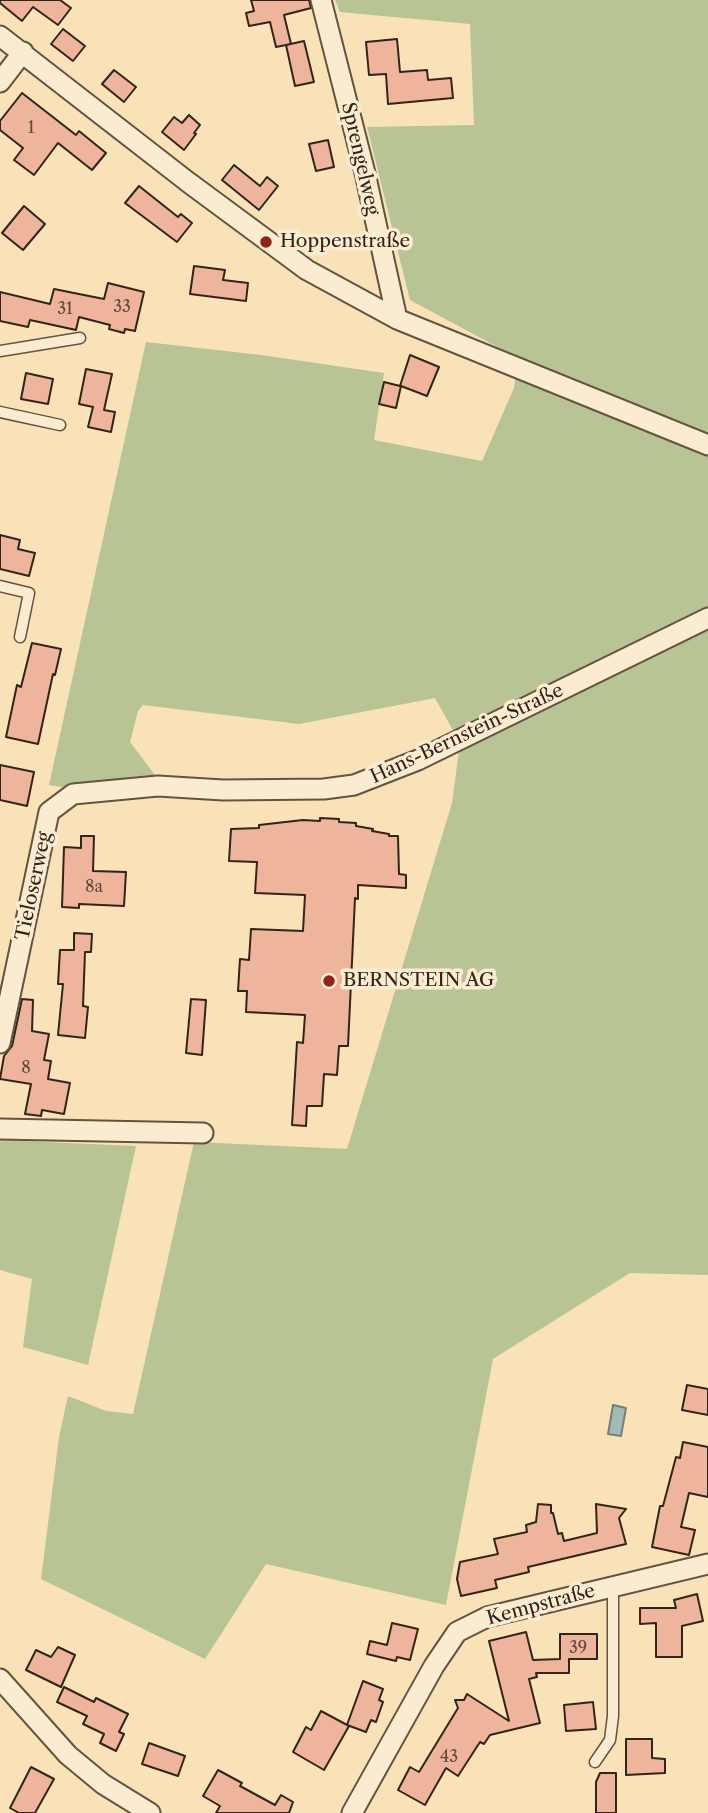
<!DOCTYPE html>
<meta charset="utf-8">
<style>
body{margin:0}
canvas{display:block;background:#f9e1b8}
</style>
<canvas width="708" height="1813"></canvas>
<script>
const ctx = document.querySelector('canvas').getContext('2d');
ctx.lineJoin = 'round';
function fill(path, color) {
  ctx.fillStyle = color;
  ctx.fill(path, 'evenodd');
}
function poly(rows) {
  const path = new Path2D();
  for (const r of rows) {
    path.moveTo(r[0], r[1]);
    for (let i = 2; i < r.length; i += 2) path.lineTo(r[i], r[i + 1]);
  }
  return path;
}
function stroke(path, color, width, dash) {
  ctx.strokeStyle = color;
  ctx.lineWidth = width;
  ctx.lineCap = dash ? 'butt' : 'round';
  ctx.setLineDash(dash || []);
  ctx.stroke(path);
}
function write(font, color, halo, rows, align = 'center') {
  ctx.font = font + ' "Libre Caslon Text",serif';
  ctx.lineWidth = 7;
  ctx.setLineDash([]);
  ctx.textBaseline = 'middle';
  ctx.strokeStyle = halo;
  ctx.fillStyle = color;
  for (const [text, x, y, turn = 0] of rows) {
    ctx.save();
    ctx.translate(x, y);
    ctx.rotate((+turn || 0) * Math.PI / 180);
    ctx.textAlign = isNaN(turn) ? turn : align;
    if (halo) ctx.strokeText(text, 0, 0);
    ctx.fillText(text, 0, 0);
    ctx.restore();
  }
}
fill(poly([
 [335,0,708,0,708,1275,630,1273,493,1359,446,1605,266,1564,205,1659,41,1579,59,1437,68,1396,106,1411,133,1414,194,1142,347,1149,452,803,460,743,435,698,299,724,143,705,138,711,130,742,161,783,74,789,49,785,146,342,261,355,384,373,374,440,482,461,514,388,518,358,410,300,367,127,474,125,470,24,340,12],
 [0,1140,136,1146,88,1365,23,1347,32,1279,0,1270]
]), '#b8c493');
const water = poly([
 [613,1405,626,1408,621,1436,608,1434,613,1405]
]);
fill(water, '#a2bbb9');
stroke(water, '#757f79', 2);
const building = poly([
 [0,0,60,0,71,8,58,25,33,7,22,21,0,3,0,0],
 [251,0,309,0,311,8,284,15,291,44,276,47,270,22,249,26,246,13,254,11,251,0],
 [63,29,85,46,73,61,51,44,63,29],
 [397,39,400,72,427,70,428,80,451,78,453,98,388,104,386,74,369,75,366,42,397,39],
 [304,41,314,82,295,86,286,45,304,41],
 [114,70,136,87,124,102,102,84,114,70],
 [22,93,76,135,79,131,106,153,92,170,58,143,34,175,14,160,23,148,0,130,0,121,22,93],
 [189,115,200,125,194,133,196,134,184,150,162,132,174,117,182,123,189,115],
 [328,140,334,167,316,171,309,144,328,140],
 [234,165,260,186,267,177,278,186,259,210,222,180,234,165],
 [139,186,178,217,181,214,192,223,177,242,125,203,139,186],
 [24,206,45,224,23,250,2,233,24,206],
 [194,266,225,270,223,280,248,283,246,301,190,294,194,266],
 [108,283,144,292,135,331,125,329,124,333,109,329,110,325,79,317,76,330,30,320,28,327,0,321,0,292,50,304,54,289,104,299,108,283],
 [410,355,439,367,427,396,401,386,396,408,379,404,384,382,400,386,410,355],
 [86,369,112,374,104,410,115,412,111,432,88,427,93,407,79,404,86,369],
 [26,373,53,379,48,404,21,399,26,373],
 [0,535,20,540,18,549,35,553,29,576,0,569,0,535],
 [32,643,61,649,55,675,53,674,38,744,6,737,17,685,21,687,32,643],
 [0,765,34,772,27,806,0,800,0,765],
 [320,818,339,819,339,822,356,823,356,826,373,829,372,831,389,834,389,836,398,836,399,874,406,875,406,888,358,885,358,899,355,898,348,1046,339,1046,337,1075,324,1074,322,1106,307,1106,306,1126,292,1125,297,1042,303,1043,305,1015,246,1012,247,991,238,991,240,959,249,960,251,929,303,931,305,895,255,893,257,862,229,861,231,829,259,828,259,825,303,820,320,821,320,818],
 [81,836,94,836,93,871,126,872,124,906,79,904,79,908,62,907,64,847,81,848,81,836],
 [74,933,92,934,91,952,85,952,83,1006,88,1007,85,1038,58,1035,63,984,58,984,60,950,74,950,74,933],
 [22,999,33,1000,32,1031,49,1034,44,1060,51,1061,48,1079,70,1083,64,1114,42,1110,41,1116,25,1114,31,1084,0,1079,4,1056,12,1046,22,999],
 [191,999,206,1000,202,1055,186,1053,191,999],
 [687,1385,708,1389,708,1415,682,1410,687,1385],
 [683,1442,708,1447,708,1497,689,1493,681,1527,695,1530,689,1555,652,1547,660,1506,663,1506,676,1457,680,1458,683,1442],
 [538,1504,551,1505,551,1513,553,1513,558,1534,562,1533,564,1541,597,1533,596,1504,626,1509,619,1518,626,1544,528,1567,529,1572,495,1580,497,1588,461,1596,457,1579,460,1562,498,1554,494,1539,527,1532,526,1525,536,1522,538,1504],
 [697,1594,703,1621,682,1626,682,1657,656,1657,656,1623,640,1624,640,1608,676,1608,674,1600,697,1594],
 [392,1623,418,1629,410,1660,397,1657,396,1661,367,1654,370,1641,387,1645,392,1623],
 [526,1632,533,1660,560,1659,560,1634,597,1634,597,1659,569,1659,569,1673,536,1673,537,1677,529,1679,540,1723,490,1735,484,1744,480,1742,458,1776,446,1768,425,1805,398,1790,410,1767,419,1772,458,1708,455,1700,464,1700,467,1694,509,1721,489,1641,526,1632],
 [58,1647,75,1655,61,1687,26,1670,36,1650,51,1657,58,1647],
 [363,1681,383,1689,379,1700,383,1702,376,1722,371,1720,366,1732,347,1725,363,1681],
 [64,1687,94,1702,96,1698,128,1714,119,1732,124,1734,116,1751,100,1743,104,1734,83,1724,87,1716,57,1702,64,1687],
 [593,1702,596,1729,566,1731,564,1705,593,1702],
 [321,1711,349,1726,324,1770,293,1752,306,1727,311,1730,321,1711],
 [626,1739,652,1739,652,1758,665,1759,665,1773,626,1775,626,1739],
 [149,1743,185,1756,178,1776,142,1764,149,1743],
 [31,1767,54,1779,35,1813,19,1813,10,1808,31,1767],
 [218,1770,242,1783,240,1786,275,1805,281,1795,293,1802,289,1813,216,1813,220,1806,203,1796,218,1770],
 [600,1773,616,1773,616,1813,596,1813,596,1782,600,1773]
]);
fill(building, '#efb49c');
stroke(building, '#312419', 2);
const lane = poly([
 [0,351,80,338],
 [0,412,60,425],
 [0,586,29,593,20,637],
 [595,1762,610,1740,613,1716,613,1587]
]);
const street = poly([
 [321,0,365,173,397,319],
 [0,36,188,182,307,270,397,319,708,445],
 [0,82,23,52],
 [0,1043,49,812,73,794,158,786,223,790,324,789,354,785,418,760,708,618],
 [0,1129,203,1133],
 [0,1679,68,1755,103,1784,150,1813],
 [352,1813,434,1666,457,1632,487,1617,708,1564]
]);
stroke(lane, '#635341', 13);
stroke(street, '#635341', 23);
stroke(lane, '#fbecd1', 10);
stroke(street, '#fbecd1', 19);
for (const [x, y, r, color] of [
 [266,242,7,"#8f2418"],
 [329,981,7,"#8f2418"]
]) {
  const dot = new Path2D();
  dot.arc(x, y, r, 0, 2 * Math.PI);
  ctx.fillStyle = color;
  ctx.fill(dot);
  stroke(dot, '#fbecd1', 2.5);
}
write('16px', '#60483a', null, [
 ["1",31,128],
 ["33",122,307],
 ["31",65,309],
 ["8a",94,887],
 ["8",26,1068],
 ["39",578,1648],
 ["43",449,1757]
]);
write('19px', '#312419', '#fbecd1', [
 ["Sprengelweg",360,159,77],
 ["Hans-Bernstein-Straße",467,734,-25],
 ["Tieloserweg",34,886,-78],
 ["Kempstraße",541,1605,-15]
]);
write('19px', '#312419', '#fbecd1', [
 ["Hoppenstraße",280,242],
 ["BERNSTEIN AG",343,981]
], 'left');
</script>
